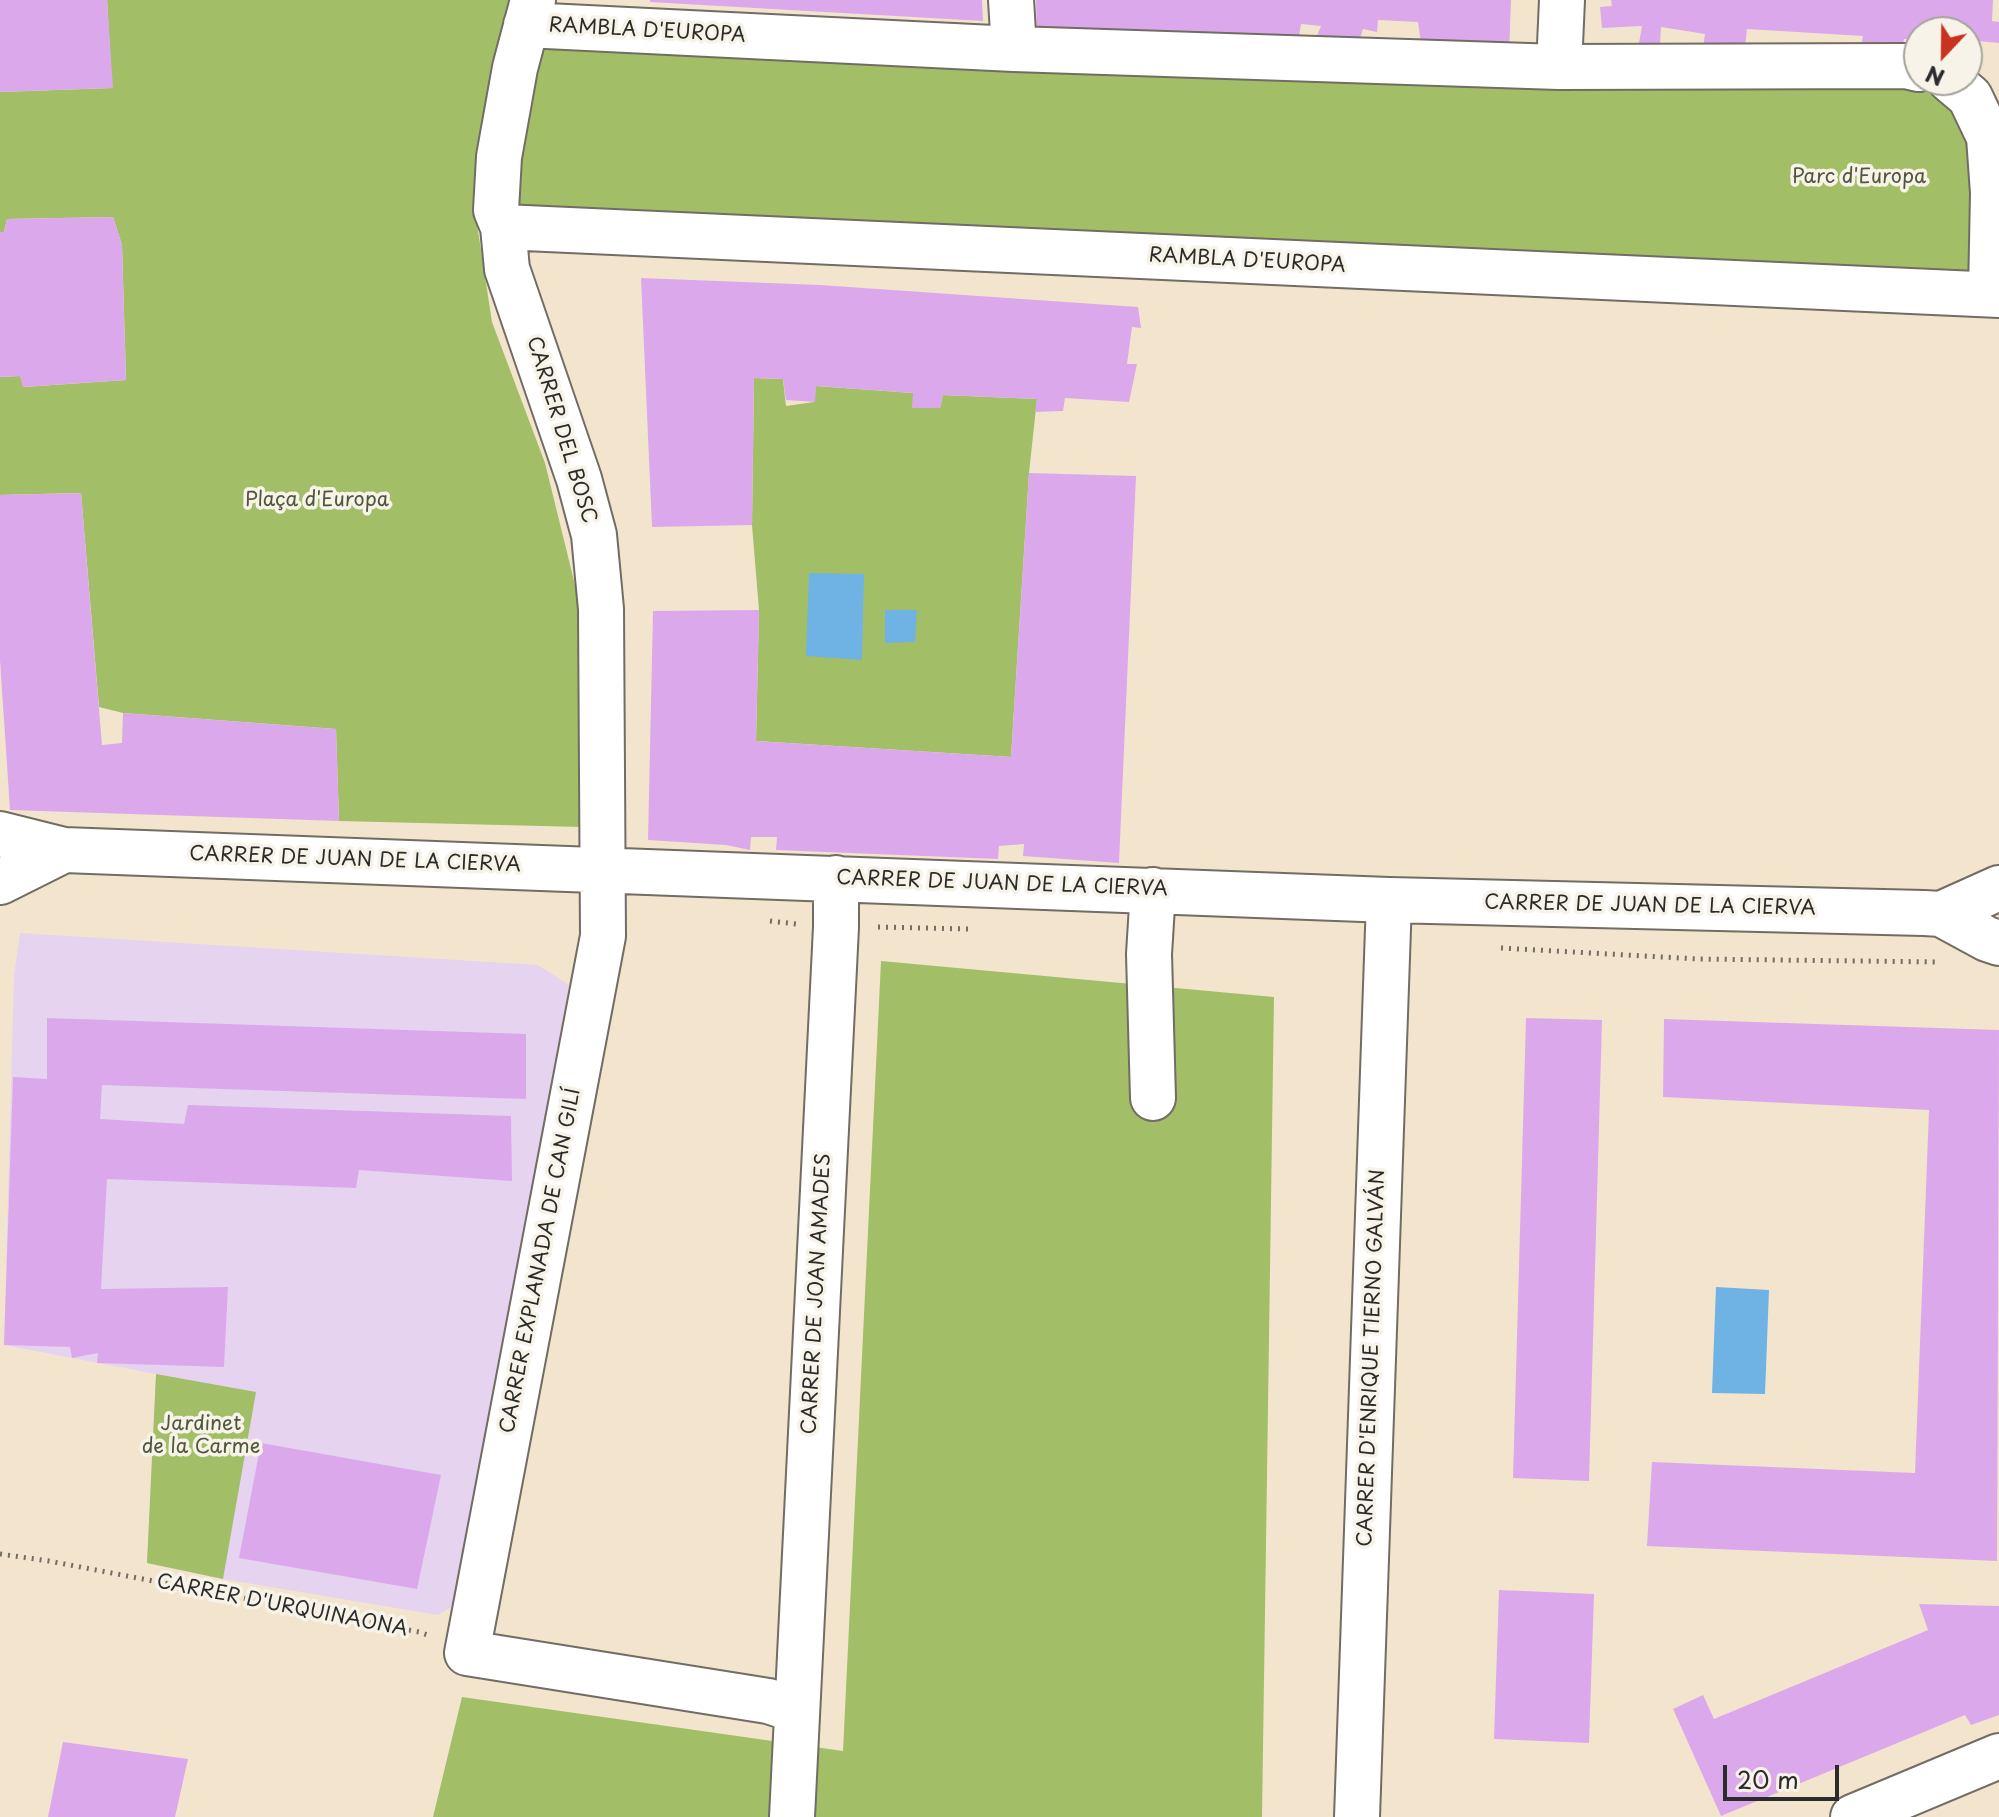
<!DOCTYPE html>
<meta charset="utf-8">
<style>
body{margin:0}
#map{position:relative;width:1999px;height:1817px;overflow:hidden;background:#f3e5cd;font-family:"Playpen Sans",sans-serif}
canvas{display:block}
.north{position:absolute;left:1903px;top:16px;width:80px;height:80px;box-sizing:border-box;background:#f7f3e8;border:2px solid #a5a39c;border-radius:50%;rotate:202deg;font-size:22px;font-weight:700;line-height:32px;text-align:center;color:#2b2b2b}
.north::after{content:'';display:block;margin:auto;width:28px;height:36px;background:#c8321e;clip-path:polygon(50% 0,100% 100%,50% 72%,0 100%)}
.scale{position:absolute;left:1723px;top:1765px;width:116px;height:36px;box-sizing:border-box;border:4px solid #2b2b2b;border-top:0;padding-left:10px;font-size:24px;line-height:28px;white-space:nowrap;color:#2b2b2b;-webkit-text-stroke:6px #f7f3e8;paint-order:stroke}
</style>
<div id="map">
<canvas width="1999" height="1817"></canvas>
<div class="north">N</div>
<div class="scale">20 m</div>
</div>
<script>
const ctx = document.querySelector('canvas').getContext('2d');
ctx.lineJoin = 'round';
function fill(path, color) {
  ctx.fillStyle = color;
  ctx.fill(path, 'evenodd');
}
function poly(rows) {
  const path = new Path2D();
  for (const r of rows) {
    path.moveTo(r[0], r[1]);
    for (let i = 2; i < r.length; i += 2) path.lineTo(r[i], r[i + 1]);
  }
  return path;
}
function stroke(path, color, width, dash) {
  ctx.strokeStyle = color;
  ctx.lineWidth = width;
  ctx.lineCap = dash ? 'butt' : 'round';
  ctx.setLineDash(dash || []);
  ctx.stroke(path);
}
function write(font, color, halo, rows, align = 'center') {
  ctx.font = font + ' "Playpen Sans",sans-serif';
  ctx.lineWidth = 7;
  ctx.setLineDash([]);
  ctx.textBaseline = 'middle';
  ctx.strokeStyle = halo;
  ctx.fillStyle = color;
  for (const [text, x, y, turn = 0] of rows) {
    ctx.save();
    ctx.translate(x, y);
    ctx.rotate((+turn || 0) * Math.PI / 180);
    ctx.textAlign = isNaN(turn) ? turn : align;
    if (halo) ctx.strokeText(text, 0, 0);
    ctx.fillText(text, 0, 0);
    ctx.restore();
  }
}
fill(poly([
 [20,933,538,965,572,987,453,1606,438,1615,223,1579,147,1563,156,1374,4,1345,14,975]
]), '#e5d3f0');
fill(poly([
 [107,0,520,0,476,218,492,322,545,463,578,597,582,827,339,821,336,729,123,713,99,707,81,493,0,495,0,377,20,376,24,387,126,380,122,245,113,217,7,219,4,232,0,232,0,92,112,88],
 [522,44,1906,66,1970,97,1991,294,503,227],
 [754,378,783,379,786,406,814,402,816,386,913,393,913,408,940,408,943,395,1037,399,1029,473,1011,757,756,741,759,610,752,525],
 [881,961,1274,997,1262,1817,433,1817,462,1697,843,1751],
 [156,1374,256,1392,223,1579,147,1563]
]), '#a2bf67');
fill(poly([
 [809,573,864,574,862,660,806,656],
 [885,610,917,610,915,642,885,643],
 [1716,1287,1769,1290,1765,1394,1712,1393]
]), '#6eb3e4');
fill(poly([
 [0,0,107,0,113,88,0,92],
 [650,0,982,0,983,21,650,2],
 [1036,0,1511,0,1509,54,1423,58,1418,22,1378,20,1377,32,1363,29,1359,41,1315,40,1321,26,1301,24,1299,36,1037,43],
 [1611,0,1993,0,1992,21,1999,22,1999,43,1967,40,1967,32,1919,32,1919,39,1904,39,1902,50,1860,50,1863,36,1747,29,1745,47,1703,47,1705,34,1661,27,1660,45,1639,43,1642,26,1602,28,1600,7,1612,6],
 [113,217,122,245,126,380,23,387,20,376,0,377,0,232,4,232,7,219],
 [641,278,820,285,1138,307,1141,328,1132,327,1127,364,1137,364,1129,402,1065,398,1063,411,1035,412,1037,399,943,395,940,408,912,408,913,393,816,386,815,402,786,400,783,379,754,378,752,525,652,527],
 [1029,473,1136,476,1119,863,1023,856,1024,844,999,846,998,859,776,850,777,837,751,837,750,850,726,845,648,840,653,611,759,610,756,741,1011,757],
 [81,493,102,745,122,743,123,713,336,729,339,821,10,810,0,660,0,495],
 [47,1018,526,1034,526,1099,102,1085,100,1119,184,1124,188,1105,511,1116,512,1181,359,1170,356,1188,107,1179,101,1289,228,1287,224,1367,97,1363,98,1353,72,1358,70,1347,4,1345,13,1077,47,1079],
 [1526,1018,1602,1020,1589,1481,1513,1478],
 [1664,1019,1999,1030,1997,1561,1647,1546,1652,1462,1915,1473,1929,1110,1663,1097],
 [261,1443,441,1475,417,1589,239,1558],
 [1499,1590,1594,1594,1589,1743,1494,1739],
 [1919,1604,1999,1606,1999,1715,1971,1725,1965,1715,1721,1816,1673,1709,1703,1695,1714,1719,1928,1630],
 [63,1742,188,1759,175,1817,48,1817]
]), '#dca8ec');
const minor = poly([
 [533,0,515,68,499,157,496,210,503,227,507,269,579,479,594,535,601,609,603,936,467,1653,768,1701,796,1710],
 [1011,0,1014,49],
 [526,25,1014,49,1559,67,1906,66,1919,69],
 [1559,67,1562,0],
 [1950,80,1970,97,1989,137,1993,193,1991,294],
 [503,227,1999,295],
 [0,834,64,850,1389,900,1924,913,1941,914,1987,939,1999,943],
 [0,882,64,850],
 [1153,890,1149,954,1153,1098],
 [1941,914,1999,888],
 [792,1817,836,927,836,878],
 [1357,1817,1389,900],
 [1853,1817,1999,1756]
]);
stroke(minor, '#716c64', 48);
stroke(poly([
 [770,921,796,924],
 [878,927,968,929],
 [1501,948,1698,959,1939,962],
 [0,1554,49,1561,419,1632,430,1636]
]), '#716c64', 5, [2, 6]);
stroke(minor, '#fff', 44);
write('20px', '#2b2b2b', '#f7f3e8', [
 ["RAMBLA D'EUROPA",647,31,3],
 ["RAMBLA D'EUROPA",1247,261,3],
 ["CARRER DEL BOSC",561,430,73],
 ["CARRER DE JUAN DE LA CIERVA",355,860,2],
 ["CARRER DE JUAN DE LA CIERVA",1002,884,2],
 ["CARRER DE JUAN DE LA CIERVA",1650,906,1],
 ["CARRER EXPLANADA DE CAN GILÍ",541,1261,-79],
 ["CARRER DE JOAN AMADES",817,1294,-87],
 ["CARRER D'ENRIQUE TIERNO GALVÁN",1372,1358,-88],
 ["CARRER D'URQUINAONA",282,1606,11]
]);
write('20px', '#4f573d', '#f7f3e8', [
 ["Parc d'Europa",1859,177],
 ["Plaça d'Europa",317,500],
 ["Jardinet",201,1424],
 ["de la Carme",201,1447]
]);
</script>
